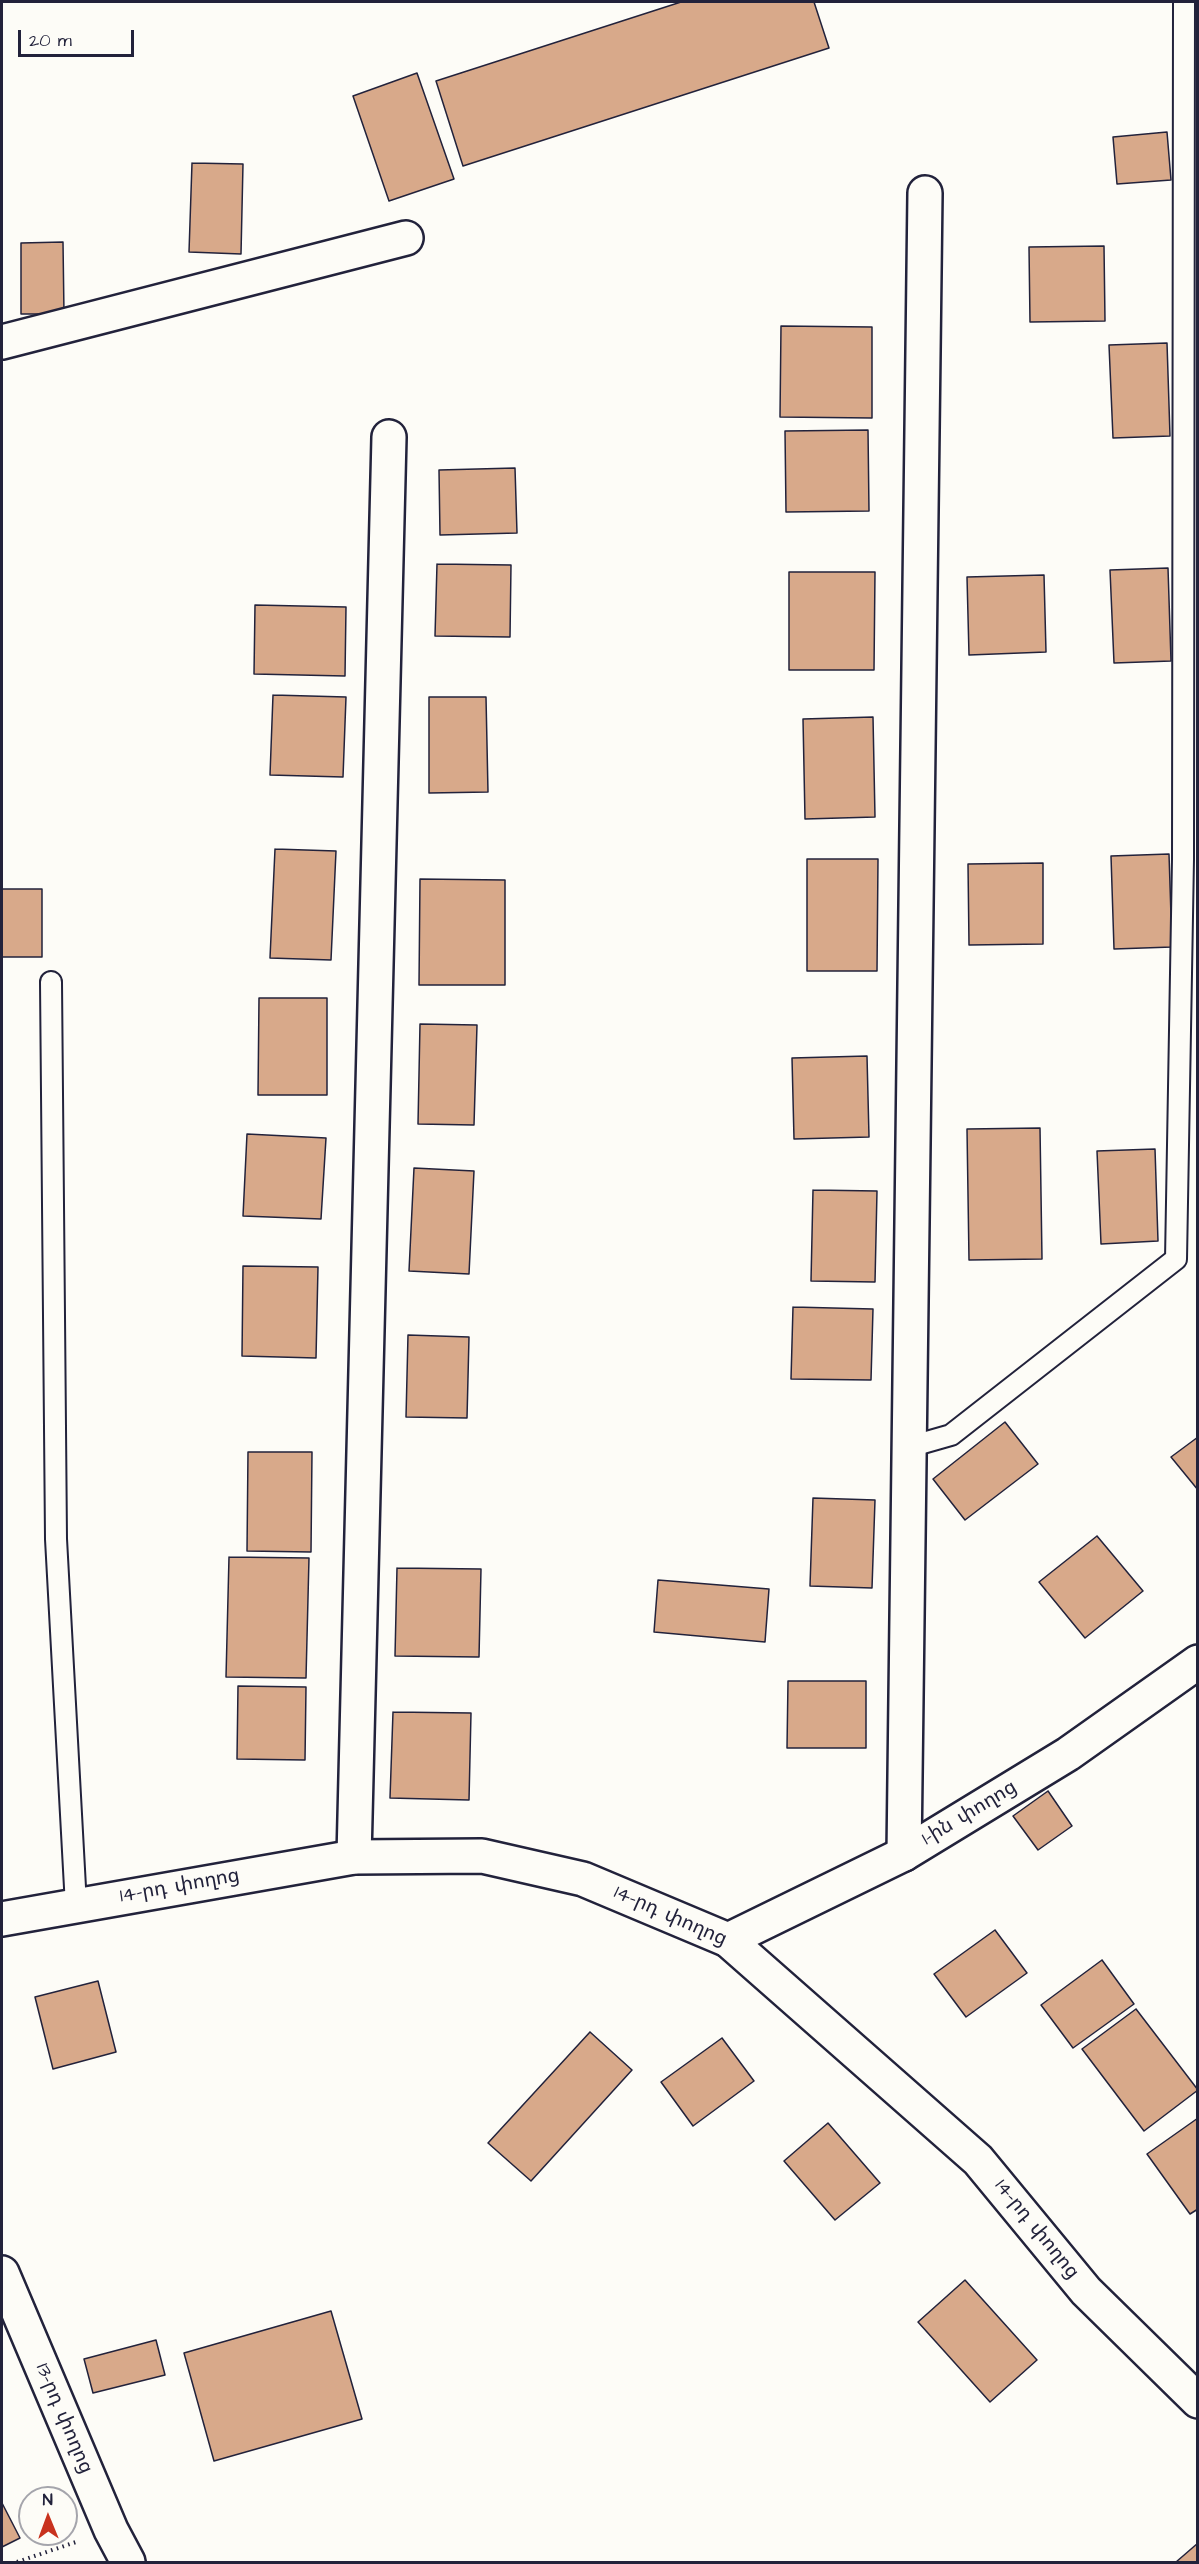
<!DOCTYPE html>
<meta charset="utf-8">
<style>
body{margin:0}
#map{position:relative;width:1199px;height:2564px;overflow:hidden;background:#fdfcf7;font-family:"Architects Daughter",sans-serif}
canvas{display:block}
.frame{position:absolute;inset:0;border:3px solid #22223b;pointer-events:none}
.north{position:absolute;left:18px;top:2486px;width:60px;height:60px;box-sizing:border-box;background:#fdfcf7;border:2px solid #a5a5ac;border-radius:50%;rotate:359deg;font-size:16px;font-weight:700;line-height:24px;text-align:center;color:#22223b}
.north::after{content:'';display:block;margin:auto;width:21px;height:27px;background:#c8321e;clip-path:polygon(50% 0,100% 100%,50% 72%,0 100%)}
.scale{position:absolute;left:18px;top:30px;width:116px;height:27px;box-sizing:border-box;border:3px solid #22223b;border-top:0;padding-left:8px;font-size:18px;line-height:21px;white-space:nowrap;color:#22223b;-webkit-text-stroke:4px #fdfcf7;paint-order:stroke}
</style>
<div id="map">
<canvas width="1199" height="2564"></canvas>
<div class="frame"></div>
<div class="north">N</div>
<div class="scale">20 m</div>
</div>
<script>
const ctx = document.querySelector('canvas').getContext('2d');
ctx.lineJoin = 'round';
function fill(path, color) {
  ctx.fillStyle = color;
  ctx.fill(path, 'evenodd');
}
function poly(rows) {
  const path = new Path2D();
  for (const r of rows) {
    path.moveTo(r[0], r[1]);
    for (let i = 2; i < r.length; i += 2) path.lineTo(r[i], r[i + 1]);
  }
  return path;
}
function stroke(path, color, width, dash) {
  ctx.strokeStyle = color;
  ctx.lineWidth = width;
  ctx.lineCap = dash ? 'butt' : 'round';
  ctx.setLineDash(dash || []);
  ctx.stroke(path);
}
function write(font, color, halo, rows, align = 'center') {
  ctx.font = font + ' "Architects Daughter","Noto Sans Armenian",sans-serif';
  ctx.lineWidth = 4.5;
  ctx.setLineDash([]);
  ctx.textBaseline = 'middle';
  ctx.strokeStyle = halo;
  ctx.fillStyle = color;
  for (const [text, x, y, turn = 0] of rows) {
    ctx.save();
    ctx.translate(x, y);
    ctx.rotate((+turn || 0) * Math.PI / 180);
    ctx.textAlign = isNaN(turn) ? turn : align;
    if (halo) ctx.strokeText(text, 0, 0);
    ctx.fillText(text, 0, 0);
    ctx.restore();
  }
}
const building = poly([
 [681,2,814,2,829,48,463,166,436,81,681,2],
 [417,73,454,179,389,201,353,96,417,73],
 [1167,132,1171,180,1117,184,1113,137,1167,132],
 [192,163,243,164,241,254,189,252,192,163],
 [63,242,64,314,21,314,21,243,63,242],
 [1104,246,1105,321,1030,322,1029,247,1104,246],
 [781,326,872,327,872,418,780,417,781,326],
 [1167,343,1170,436,1113,438,1109,345,1167,343],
 [868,430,869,511,786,512,785,431,868,430],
 [515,468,517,533,440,535,439,470,515,468],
 [437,564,511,565,510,637,435,636,437,564],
 [1168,568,1171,661,1114,663,1110,570,1168,568],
 [789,572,875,572,874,670,789,670,789,572],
 [1044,575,1046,652,969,655,967,577,1044,575],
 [255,605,346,607,345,676,254,674,255,605],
 [273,695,346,697,343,777,270,775,273,695],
 [429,697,486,697,488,792,429,793,429,697],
 [873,717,875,817,805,819,803,719,873,717],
 [275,849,336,851,331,960,270,958,275,849],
 [1169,854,1172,947,1114,949,1111,856,1169,854],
 [807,859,878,859,877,971,807,971,807,859],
 [1043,863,1043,944,969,945,968,864,1043,863],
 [420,879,505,880,505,985,419,985,420,879],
 [2,889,42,889,42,957,2,957,2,889],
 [259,998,327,998,327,1095,258,1095,259,998],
 [420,1024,477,1025,474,1125,418,1124,420,1024],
 [867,1056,869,1137,794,1139,792,1058,867,1056],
 [1040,1128,1042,1259,969,1260,967,1129,1040,1128],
 [247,1134,326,1138,321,1219,243,1216,247,1134],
 [1155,1149,1158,1241,1101,1244,1097,1151,1155,1149],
 [414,1168,474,1171,469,1274,409,1271,414,1168],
 [813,1190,877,1191,875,1282,811,1281,813,1190],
 [243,1266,318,1267,316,1358,242,1356,243,1266],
 [793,1307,873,1309,871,1380,791,1379,793,1307],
 [408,1335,469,1337,467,1418,406,1417,408,1335],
 [1005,1422,1038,1464,965,1520,933,1479,1005,1422],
 [1198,1437,1198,1490,1171,1457,1198,1437],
 [248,1452,312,1452,311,1552,247,1551,248,1452],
 [813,1498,875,1500,872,1588,810,1586,813,1498],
 [1097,1536,1143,1591,1085,1638,1039,1582,1097,1536],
 [229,1557,309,1558,306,1678,226,1677,229,1557],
 [397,1568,481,1569,479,1657,395,1656,397,1568],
 [658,1580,769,1589,765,1642,654,1632,658,1580],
 [788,1681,866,1681,866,1748,787,1748,788,1681],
 [238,1686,306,1687,305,1760,237,1759,238,1686],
 [393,1712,471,1713,469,1800,390,1798,393,1712],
 [1048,1791,1072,1826,1038,1850,1013,1816,1048,1791],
 [995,1930,1027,1973,966,2017,934,1974,995,1930],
 [1102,1960,1134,2004,1073,2048,1041,2005,1102,1960],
 [98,1981,116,2052,53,2069,35,1997,98,1981],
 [1136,2009,1198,2090,1144,2131,1082,2049,1136,2009],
 [590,2032,632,2070,531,2181,488,2143,590,2032],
 [722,2038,754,2081,693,2126,661,2082,722,2038],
 [1198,2118,1198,2209,1190,2214,1147,2154,1198,2118],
 [828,2123,880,2183,835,2220,784,2161,828,2123],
 [965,2280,1037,2360,990,2402,918,2322,965,2280],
 [331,2311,362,2419,214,2461,184,2353,331,2311],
 [156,2340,165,2375,93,2393,84,2359,156,2340],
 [2,2503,20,2538,2,2547,2,2503],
 [1198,2543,1198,2562,1176,2562,1198,2543]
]);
fill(building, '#d8a98a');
stroke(building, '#22223b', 1.5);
const service = poly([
 [51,982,56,1539,76,1906],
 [909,1447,951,1435,1176,1259,1183,859,1184,2]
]);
const minor = poly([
 [2,342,406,238],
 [904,1854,925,193],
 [354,1857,389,437],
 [728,1940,978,2160,1086,2291,1198,2401],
 [2,2273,111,2530,128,2562]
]);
const tertiary = poly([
 [2,1919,354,1857,482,1856,583,1879,728,1940,904,1854,1068,1754,1198,1662]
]);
stroke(service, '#22223b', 24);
stroke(minor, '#22223b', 38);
stroke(tertiary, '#22223b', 38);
stroke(poly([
 [17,2562,76,2542]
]), '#22223b', 4, [1.5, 4.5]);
stroke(service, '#fdfcf7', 20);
stroke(minor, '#fdfcf7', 33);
stroke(tertiary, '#fdfcf7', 33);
write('20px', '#22223b', '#fdfcf7', [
 ["1-ին փողոց",970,1814,-31],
 ["14-րդ փողոց",180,1887,-10],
 ["14-րդ փողոց",670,1917,24],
 ["14-րդ փողոց",1036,2230,51],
 ["13-րդ փողոց",63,2419,67]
]);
</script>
